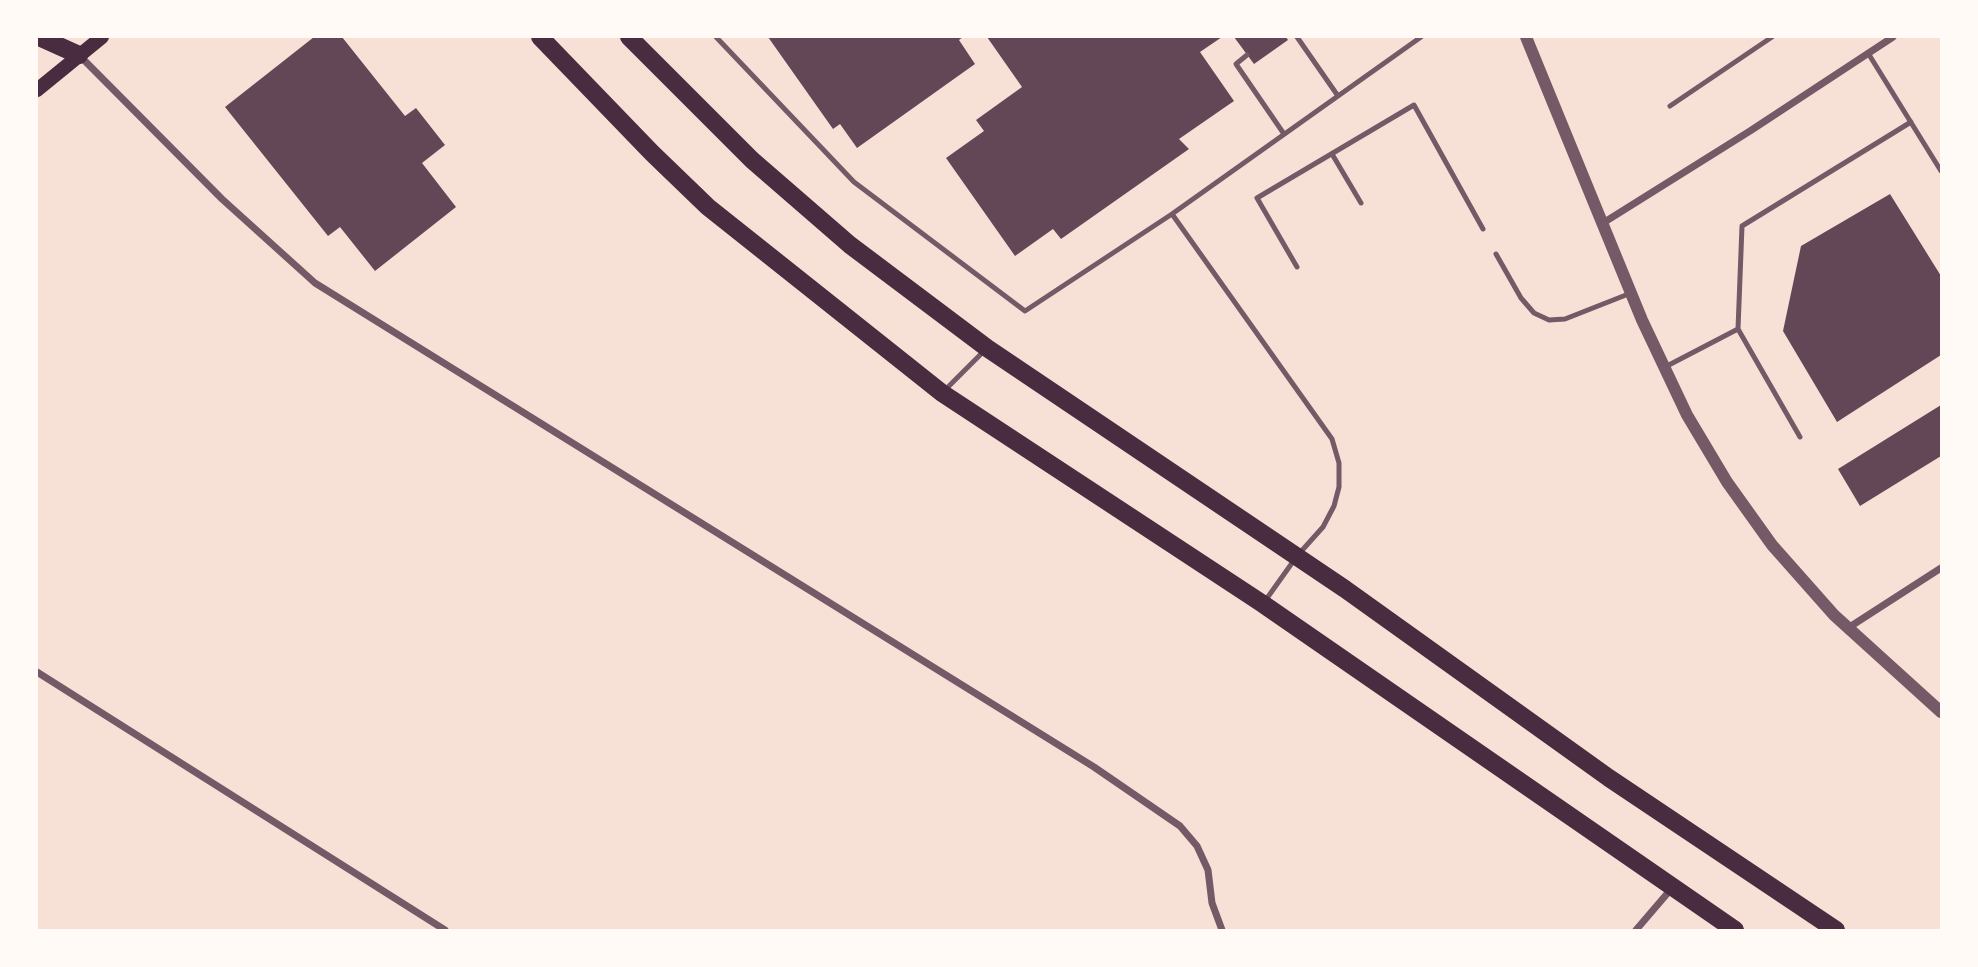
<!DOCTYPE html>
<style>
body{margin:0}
#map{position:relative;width:1978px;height:967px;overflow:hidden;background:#f7e1d7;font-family:Barlow,sans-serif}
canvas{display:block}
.frame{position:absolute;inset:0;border:38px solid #fffaf5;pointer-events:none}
</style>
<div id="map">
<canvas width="1978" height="967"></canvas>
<div class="frame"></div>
</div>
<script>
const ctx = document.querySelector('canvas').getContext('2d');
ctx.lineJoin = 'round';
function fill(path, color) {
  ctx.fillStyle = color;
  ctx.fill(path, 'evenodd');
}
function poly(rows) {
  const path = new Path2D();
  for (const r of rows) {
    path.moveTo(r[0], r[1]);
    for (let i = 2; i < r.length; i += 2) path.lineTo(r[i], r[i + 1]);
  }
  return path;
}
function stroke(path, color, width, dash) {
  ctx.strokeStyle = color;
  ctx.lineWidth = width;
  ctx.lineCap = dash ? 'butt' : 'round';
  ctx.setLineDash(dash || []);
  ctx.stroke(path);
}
fill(poly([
 [314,37,342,37,405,116,416,108,445,145,422,163,456,207,375,271,340,227,328,236,225,107],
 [768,37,963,37,959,40,975,64,857,148,840,124,833,129],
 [987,37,1222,37,1200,52,1234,101,1179,139,1189,149,1061,239,1053,229,1015,256,946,158,984,131,976,120,1022,87],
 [1234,37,1286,37,1288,40,1254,64],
 [1890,194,1941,276,1941,355,1837,422,1783,331,1801,246],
 [1941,405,1941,456,1860,506,1838,469]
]), '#644757');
stroke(poly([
 [716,37,854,182,1025,311,1172,214,1421,37],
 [1297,37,1338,96],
 [1868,53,1941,171],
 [1247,55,1236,64,1284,134],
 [1670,106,1772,37],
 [1332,154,1361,203],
 [1172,214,1332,439,1339,463,1339,487,1334,506,1323,527,1297,556,1265,601],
 [1496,254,1521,298,1534,313,1549,320,1565,319,1631,293],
 [1297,267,1257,198,1414,105,1483,229],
 [1665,367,1738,329],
 [944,391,984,351],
 [1800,437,1738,329,1742,226,1911,122]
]), '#755966', 5);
stroke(poly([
 [79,55,222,199,315,283,1094,767,1180,826,1197,846,1208,870,1212,903,1222,930],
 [1603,223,1750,131,1893,37],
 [1848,628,1941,568],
 [37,672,445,930],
 [1636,930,1672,888]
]), '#755966', 7);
stroke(poly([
 [1526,37,1642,320,1687,415,1727,482,1772,545,1834,615,1941,712]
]), '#755966', 12);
stroke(poly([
 [37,90,102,37]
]), '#4a2c40', 14);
stroke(poly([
 [39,37,79,55],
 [540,37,652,153,708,207,942,393,1263,604,1735,930],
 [629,37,752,160,850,245,987,348,1345,589,1609,778,1836,930]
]), '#4a2c40', 18);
</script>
